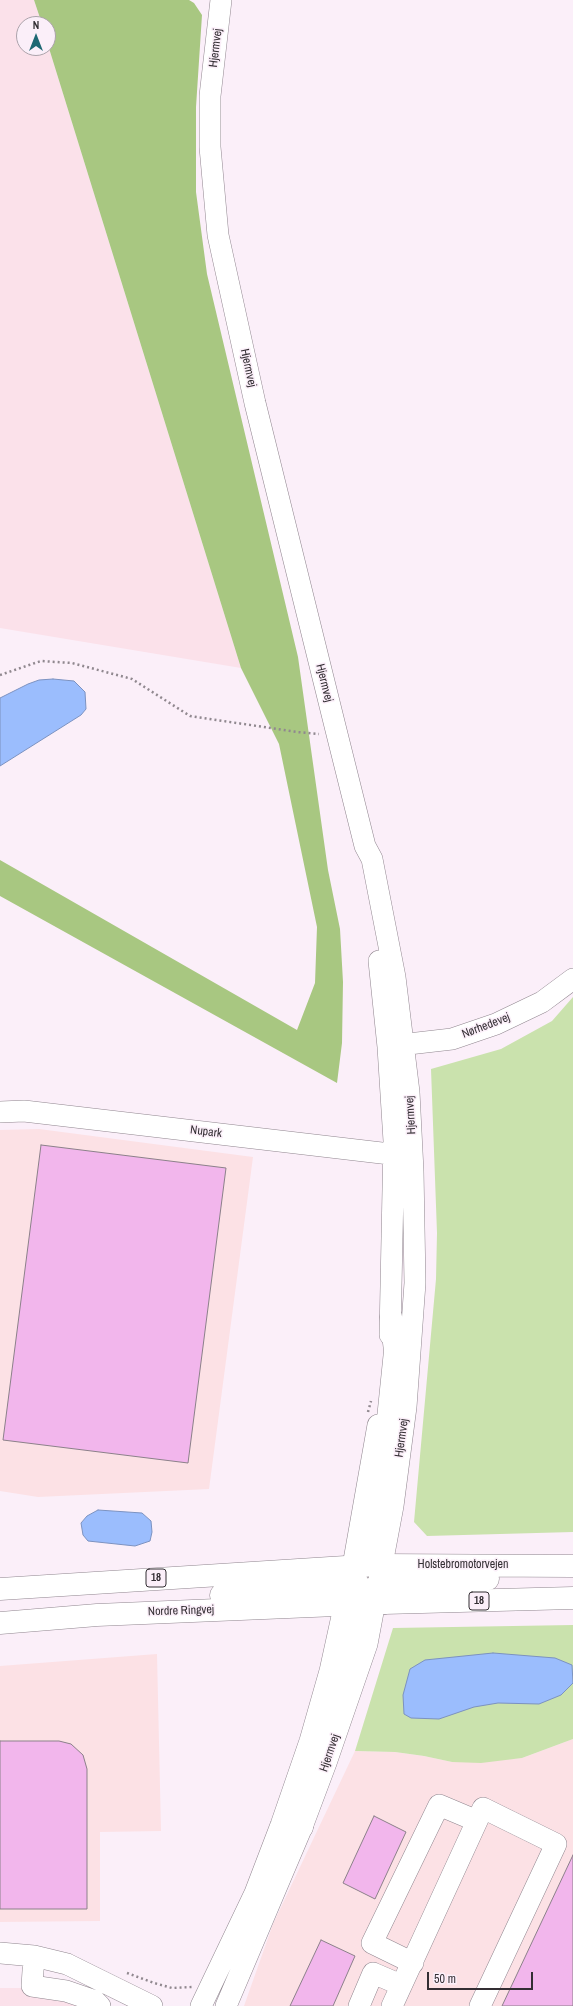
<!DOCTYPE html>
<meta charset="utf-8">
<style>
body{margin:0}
#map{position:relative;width:573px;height:2006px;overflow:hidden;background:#fbeff9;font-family:"Archivo Narrow",sans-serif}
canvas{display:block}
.north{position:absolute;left:16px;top:16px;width:40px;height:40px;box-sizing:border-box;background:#fbeff9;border:1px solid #aba2aa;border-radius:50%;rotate:0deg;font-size:11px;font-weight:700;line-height:16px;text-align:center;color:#332e33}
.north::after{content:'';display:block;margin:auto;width:14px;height:18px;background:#1e6873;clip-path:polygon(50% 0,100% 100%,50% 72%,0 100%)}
.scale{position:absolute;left:427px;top:1972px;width:106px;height:18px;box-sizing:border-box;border:2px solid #332e33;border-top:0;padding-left:5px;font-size:12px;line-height:14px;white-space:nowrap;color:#332e33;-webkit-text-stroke:3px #fbeff9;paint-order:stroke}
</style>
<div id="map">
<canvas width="573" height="2006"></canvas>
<div class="north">N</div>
<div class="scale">50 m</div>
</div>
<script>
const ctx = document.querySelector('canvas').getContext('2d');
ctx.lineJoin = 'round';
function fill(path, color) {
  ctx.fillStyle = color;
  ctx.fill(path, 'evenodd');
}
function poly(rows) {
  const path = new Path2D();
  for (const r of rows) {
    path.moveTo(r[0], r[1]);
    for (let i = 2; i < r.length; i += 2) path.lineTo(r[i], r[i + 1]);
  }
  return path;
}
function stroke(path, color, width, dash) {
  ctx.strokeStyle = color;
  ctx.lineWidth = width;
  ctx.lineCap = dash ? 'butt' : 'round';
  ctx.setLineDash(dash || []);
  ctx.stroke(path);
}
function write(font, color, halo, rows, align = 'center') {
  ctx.font = font + ' "Archivo Narrow",sans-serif';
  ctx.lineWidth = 3;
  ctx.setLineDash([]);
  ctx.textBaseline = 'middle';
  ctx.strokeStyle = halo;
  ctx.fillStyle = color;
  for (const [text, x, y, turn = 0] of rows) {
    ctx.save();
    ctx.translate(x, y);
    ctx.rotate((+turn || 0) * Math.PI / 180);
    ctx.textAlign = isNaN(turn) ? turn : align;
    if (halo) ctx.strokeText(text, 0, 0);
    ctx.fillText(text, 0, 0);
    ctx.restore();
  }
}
fill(poly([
 [39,1129,253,1157,209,1489,38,1497,0,1491,0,1130],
 [157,1654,161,1831,100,1832,100,1921,0,1922,0,1666],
 [573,1739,573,2006,244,2006,273,1924,355,1751,395,1752,424,1756,452,1762,522,1758]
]), '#fce1e5');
fill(poly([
 [0,0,34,0,42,24,24,24,24,48,48,48,48,45,241,668,0,628],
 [0,1988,82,1988,109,2006,0,2006]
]), '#fbe1ea');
fill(poly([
 [573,997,573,1532,427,1536,414,1522,436,1279,437,1233,431,1069,501,1049,552,1021],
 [573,1625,573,1739,522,1758,481,1763,452,1762,424,1756,395,1752,355,1751,393,1628]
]), '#cae2ad');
fill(poly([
 [34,0,189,0,194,3,202,15,196,107,196,192,207,274,298,657,328,870,340,929,343,982,342,1043,337,1083,0,896,0,860,297,1030,315,983,317,927,279,744,241,668,48,45,48,24,42,24]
]), '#a8c781');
const water = poly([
 [53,679,74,681,85,692,86,709,81,715,0,766,0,698,28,684,39,680,53,679],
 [98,1510,142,1513,151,1521,152,1532,150,1541,135,1546,88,1541,83,1535,81,1523,87,1516,98,1510],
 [493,1653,555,1658,572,1665,573,1683,561,1695,539,1704,498,1703,474,1707,439,1719,411,1718,404,1714,403,1695,410,1669,425,1660,493,1653]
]);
fill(water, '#9bbdfd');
stroke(water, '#7c92c0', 1);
const building = poly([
 [41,1145,226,1168,188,1463,3,1440,41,1145],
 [0,1741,59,1741,71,1744,83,1755,87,1769,87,1909,0,1909,0,1741],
 [374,1816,406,1832,375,1899,343,1883,374,1816],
 [573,1855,573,2006,502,2006,573,1855],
 [321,1940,355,1956,333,2006,290,2006,321,1940]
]);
fill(building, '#f2b6ec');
stroke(building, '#8c818a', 1);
const minor = poly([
 [221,0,210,96,210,147,218,235,255,403,336,730,365,846,372,859,395,977,409,1092,413,1171,415,1283,406,1407,393,1506,367,1644,326,1763,302,1827,226,2006],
 [379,961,388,1047,394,1141,390,1335],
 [391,1046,452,1039,496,1024,542,1002,573,979],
 [0,1112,24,1111,407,1156],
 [0,1953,34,1956,67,1964,152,2006],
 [34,1956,32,1986,66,1991,95,2001,100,2006],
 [413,1963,372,1943,439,1805,477,1821],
 [201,2006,255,1893,281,1825,310,1741,330,1671,353,1566,378,1425],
 [359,2006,373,1973,401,1985],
 [392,2006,483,1808,556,1844,480,2006]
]);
const major = poly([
 [0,1589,377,1565,573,1566],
 [221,1595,338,1587,357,1582],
 [347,1602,364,1591,387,1584,488,1579],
 [0,1623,97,1615,384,1603],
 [302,1827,308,1787,358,1616,356,1598,349,1585,336,1574,321,1569]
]);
const highway = poly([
 [391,1317,395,1351,374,1555,380,1574,387,1584,401,1595,418,1602],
 [384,1603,573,1598]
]);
stroke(minor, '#90868f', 22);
stroke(major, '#90868f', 23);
stroke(highway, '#90868f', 23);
stroke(poly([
 [0,675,41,661,72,663,132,679,190,716,297,732,319,734],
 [368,1412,371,1401],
 [127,1973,154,1983,172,1988,192,1987]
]), '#90888f', 2.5, [2, 3]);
stroke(minor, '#fff', 21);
stroke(major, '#fff', 22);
stroke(highway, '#fff', 22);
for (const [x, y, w] of [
 [156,1578,20],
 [479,1601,20]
]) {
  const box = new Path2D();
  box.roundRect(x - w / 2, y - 9, w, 18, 3);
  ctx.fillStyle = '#fbeff9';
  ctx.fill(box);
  stroke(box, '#332e33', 1);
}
write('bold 11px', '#332e33', null, [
 ["18",156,1578],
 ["18",479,1601]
]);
write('12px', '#332e33', '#fbeff9', [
 ["Hjermvej",216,48,-83],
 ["Hjermvej",248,368,78],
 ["Hjermvej",324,683,76],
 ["Nørhedevej",486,1026,-21],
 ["Hjermvej",411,1115,-93],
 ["Nupark",206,1132,7],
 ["Hjermvej",402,1438,-82],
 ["Holstebromotorvejen",463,1565],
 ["Nordre Ringvej",181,1611,-2],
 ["Hjermvej",330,1753,-71]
]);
</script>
